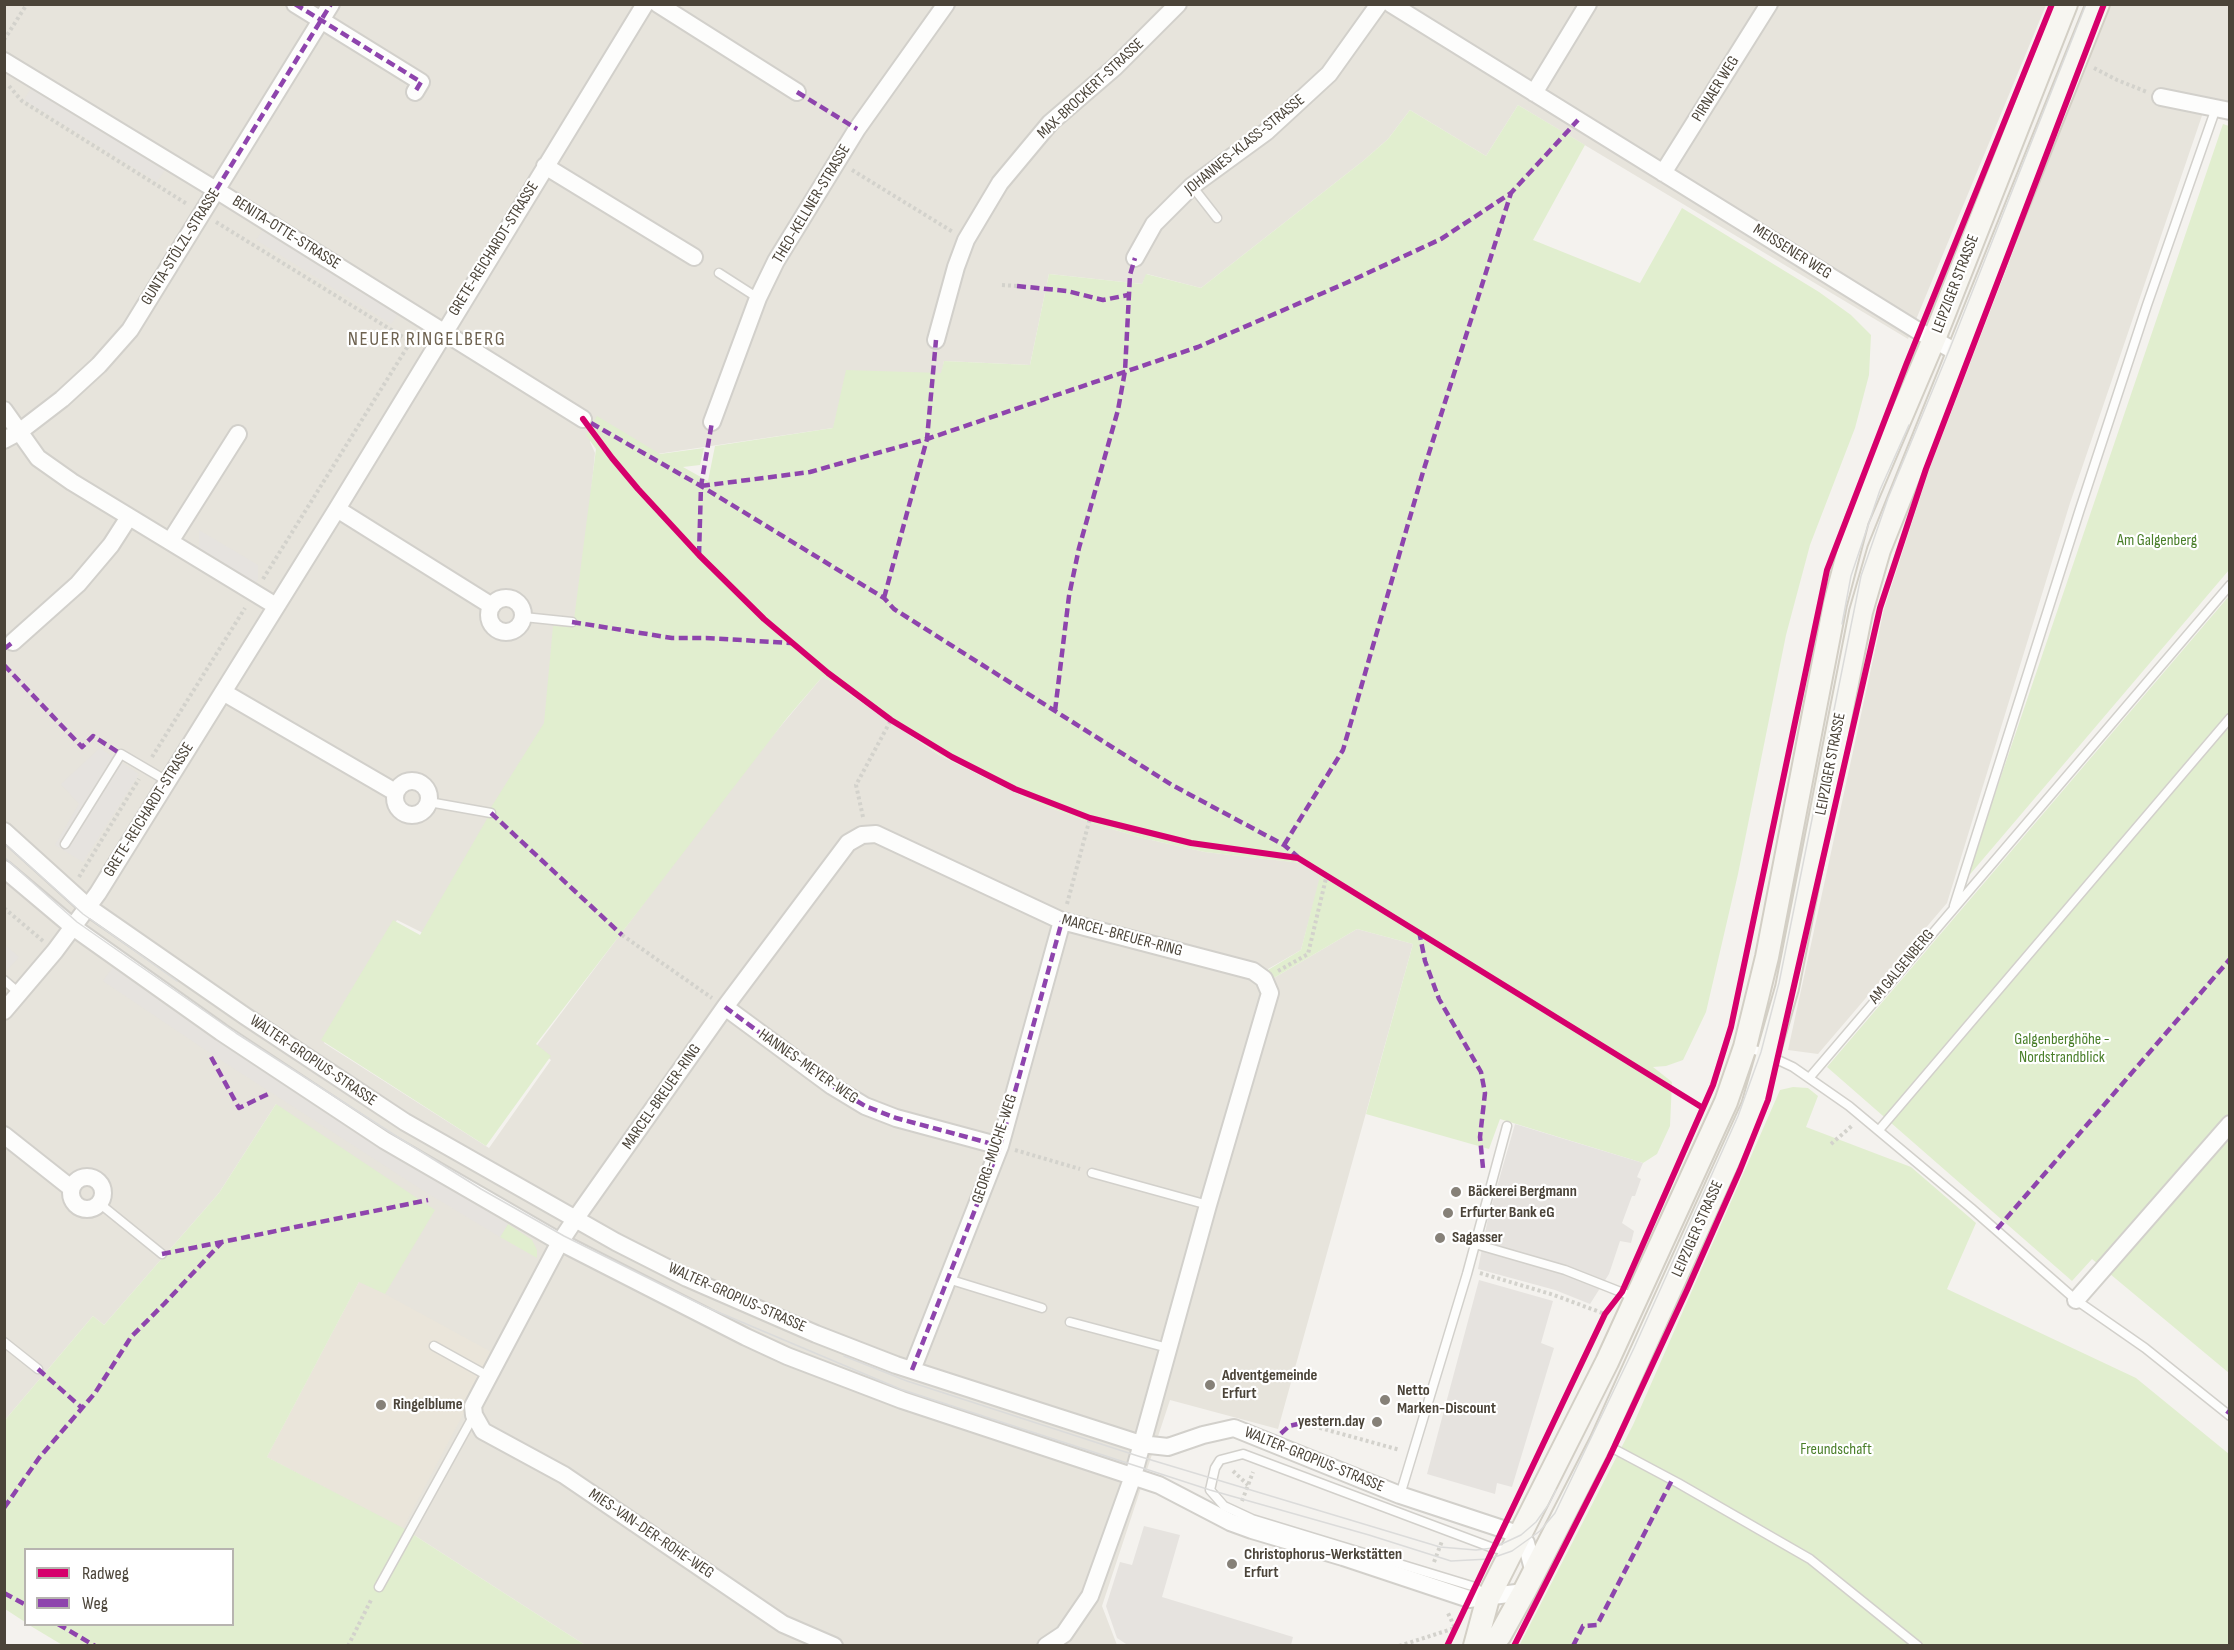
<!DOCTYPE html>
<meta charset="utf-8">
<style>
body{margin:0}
#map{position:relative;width:2234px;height:1650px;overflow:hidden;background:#f4f2ee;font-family:"Sofia Sans Condensed",sans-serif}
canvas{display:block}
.frame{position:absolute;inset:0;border:6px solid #4b4439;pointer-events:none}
.legend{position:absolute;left:24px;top:1548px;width:210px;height:78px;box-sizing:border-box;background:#fff;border:2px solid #b7b4b0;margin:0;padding:8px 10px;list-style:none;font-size:18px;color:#4b4439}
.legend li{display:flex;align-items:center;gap:12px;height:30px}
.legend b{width:30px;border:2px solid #b7b4b0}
</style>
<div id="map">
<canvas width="2234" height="1650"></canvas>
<div class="frame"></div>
<ul class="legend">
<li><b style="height:8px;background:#d6006c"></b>Radweg</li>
<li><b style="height:8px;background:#8e44ad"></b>Weg</li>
</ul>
</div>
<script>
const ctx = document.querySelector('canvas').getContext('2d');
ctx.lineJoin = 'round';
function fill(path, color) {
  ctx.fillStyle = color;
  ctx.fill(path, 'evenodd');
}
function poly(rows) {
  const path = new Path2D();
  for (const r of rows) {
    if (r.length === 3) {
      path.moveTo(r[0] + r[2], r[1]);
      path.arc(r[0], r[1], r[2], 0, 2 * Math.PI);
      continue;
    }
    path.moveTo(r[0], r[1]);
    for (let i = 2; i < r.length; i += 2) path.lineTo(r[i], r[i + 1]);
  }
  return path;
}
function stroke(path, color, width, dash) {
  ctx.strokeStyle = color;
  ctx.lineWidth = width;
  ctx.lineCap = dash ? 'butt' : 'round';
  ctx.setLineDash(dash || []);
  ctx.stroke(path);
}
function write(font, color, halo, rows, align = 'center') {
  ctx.font = font + ' "Sofia Sans Condensed",sans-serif';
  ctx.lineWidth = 4.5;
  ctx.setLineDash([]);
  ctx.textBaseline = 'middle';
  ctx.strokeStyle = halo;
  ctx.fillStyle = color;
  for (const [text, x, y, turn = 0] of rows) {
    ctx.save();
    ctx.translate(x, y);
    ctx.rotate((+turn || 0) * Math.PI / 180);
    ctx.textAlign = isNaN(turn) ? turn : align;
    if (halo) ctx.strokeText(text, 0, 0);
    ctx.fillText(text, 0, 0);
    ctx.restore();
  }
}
fill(poly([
 [5,5,2046,5,1908,339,1518,105,1486,156,1410,110,1388,139,1363,161,1201,288,1147,274,1142,284,1049,274,1030,365,944,361,942,373,833,428,657,454,599,421,590,442,595,453,577,634,545,724,425,934,397,920,324,1043,489,1148,551,1060,535,1048,743,771,823,676,939,755,1035,802,1094,824,1147,839,1205,852,1302,863,1321,876,1301,950,1268,969,1272,979,1357,929,1413,944,1278,1429,1170,1400,1102,1606,1117,1645,585,1645,417,1537,267,1457,359,1282,276,1104,219,1193,104,1325,93,1316,5,1420],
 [2108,5,2229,5,2229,103,2208,98,2070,503,1947,903,1818,1054,1788,1050,1884,609,1929,470]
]), '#e7e4dc');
fill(poly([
 [359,1282,385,1294,495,1354,403,1528,267,1457]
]), '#eae5da');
fill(poly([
 [1518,105,1585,145,1533,240,1640,283,1682,208,1819,292,1851,315,1871,335,1869,375,1855,428,1810,545,1786,635,1738,874,1706,1012,1683,1060,1666,1066,1653,1067,1672,1082,1670,1126,1657,1154,1643,1163,1500,1119,1489,1149,1366,1114,1413,944,1357,929,1272,979,1268,970,1301,950,1320,876,1302,863,1205,852,1147,839,1094,824,1035,802,940,755,823,676,787,718,536,1044,551,1056,486,1146,321,1040,393,920,420,935,488,817,490,809,544,723,553,626,573,627,596,449,586,435,597,416,660,454,704,448,700,465,683,467,708,481,715,446,833,428,846,370,941,373,944,361,1030,365,1049,274,1142,284,1146,274,1201,288,1363,161,1388,139,1410,110,1486,156],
 [2223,124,2229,126,2229,570,1966,879],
 [2229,596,2229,1373,2092,1259,2072,1281,1827,1067],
 [1793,1087,1808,1088,1818,1096,1806,1127,1911,1167,1976,1223,1947,1289,2136,1378,2229,1454,2229,1645,1519,1646,1633,1425,1780,1090],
 [276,1104,435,1210,385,1294,359,1282,267,1457,403,1528,585,1645,64,1646,29,1625,232,1624,232,1550,26,1550,25,1622,5,1609,5,1420,93,1316,104,1325,219,1193],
 [508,1224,532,1240,537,1250,537,1258,500,1237]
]), '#e1eecf');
fill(poly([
 [32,87,166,168,157,182,24,100],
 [263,230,398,314,391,324,256,240],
 [199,530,258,565,258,579,255,583,199,549],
 [100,748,139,774,83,862,55,845,79,804,61,784],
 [4,944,19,957,5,972,4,972],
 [113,967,398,1156,508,1224,500,1237,424,1191,216,1057,103,981],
 [1515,1124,1643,1163,1637,1177,1641,1179,1635,1196,1632,1196,1622,1223,1634,1231,1631,1243,1620,1241,1609,1274,1590,1304,1555,1290,1478,1269,1488,1218],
 [1479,1280,1553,1301,1541,1343,1554,1348,1512,1487,1497,1483,1495,1494,1427,1474],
 [1144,1526,1180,1535,1162,1597,1293,1637,1291,1645,1129,1646,1117,1638,1106,1606,1120,1562,1132,1565]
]), '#e6e3df');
const lane = poly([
 [1192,186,1217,218],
 [719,273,758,298],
 [524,617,572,622],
 [429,802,491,813],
 [65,844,121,754,167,781],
 [1954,906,2080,509,2147,305,2216,108],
 [4,980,19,993],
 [1745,1047,1761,1052,1793,1067,1849,1106,1971,1208,2076,1300,2145,1348,2230,1416],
 [1810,1077,2230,585],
 [1879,1130,2230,718],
 [1092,1173,1208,1205],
 [99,1203,162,1254],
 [1475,1244,1565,1270,1636,1298],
 [948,1279,1042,1308],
 [1070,1322,1168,1348],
 [4,1342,38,1369],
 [434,1346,488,1376],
 [1601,1442,1678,1483,1810,1559,1918,1646],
 [1400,1495,1467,1274,1507,1126],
 [379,1587,474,1415],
 [1485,1596,1475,1587,1252,1519,1224,1506,1210,1490,1215,1468,1220,1460,1243,1454,1493,1548,1510,1551]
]);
const street = poly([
 [295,4,421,82,415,92],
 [658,4,797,92],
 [1391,4,1915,329,1958,353],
 [4,61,216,190,583,419],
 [1534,93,1588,4],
 [2161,97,2230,111],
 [545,166,694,257],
 [1663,173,1769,4],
 [1135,258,1154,224,1192,186,1266,132,1329,74,1379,4],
 [936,340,956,267,966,240,1000,183,1050,123,1114,68,1178,4],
 [4,410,38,458,72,482,276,606],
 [712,422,758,298,776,261,857,129,946,4],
 [4,440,19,432,62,399,99,365,130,330,331,4],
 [337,509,492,606],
 [171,540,238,434],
 [506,615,17],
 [13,642,78,584,111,545,129,517],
 [223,692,395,792],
 [412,798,17],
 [4,831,88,907,245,1016,405,1122,616,1242,687,1278,816,1334,896,1365,1141,1444,1168,1447,1203,1435,1234,1428,1400,1495,1521,1535,1526,1543,1534,1573],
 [4,869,73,927,221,1032,384,1140,560,1242,746,1337,787,1356,902,1400,1159,1485,1230,1522,1252,1530,1343,1557,1469,1599,1524,1592],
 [725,1007,832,1086,865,1106,896,1118,1000,1146],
 [4,1011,55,951,98,893,337,509,645,4],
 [4,1135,71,1188],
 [87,1193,16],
 [2076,1300,2230,1124],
 [912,1370,1000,1146,1062,921],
 [834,1646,783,1624,564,1475,483,1431,474,1415,473,1406,560,1242,576,1218,725,1007,848,843,862,835,876,834,1062,921,1253,971,1264,979,1270,993,1208,1205,1133,1476,1090,1596,1064,1634,1046,1646]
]);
const secondary = poly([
 [1475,1646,1488,1598,1607,1362,1726,1102,1745,1047,1767,957,1835,604,1857,520,1934,339,2066,4],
 [1491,1646,1500,1635,1524,1592,1601,1442,1753,1106,1787,988,1861,612,1879,550,2098,4]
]);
stroke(lane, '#d2d0cb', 11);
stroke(street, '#d2d0cb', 20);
stroke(secondary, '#d3cfc5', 26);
stroke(poly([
 [4,40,27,4],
 [2094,68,2117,80,2147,92],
 [9,86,22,101,187,204],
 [852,170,953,232],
 [216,222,411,342],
 [1002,285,1017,286],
 [263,579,416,333],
 [152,757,245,608],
 [863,817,856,785,891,720],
 [79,877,139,779],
 [1067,904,1090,818],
 [4,908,43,941],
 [622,935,712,998],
 [1278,971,1308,954,1327,874],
 [1831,1144,1853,1125],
 [1015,1150,1080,1169],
 [1480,1273,1554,1295,1605,1314],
 [1302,1423,1400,1450],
 [1233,1471,1248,1485],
 [1242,1501,1253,1472],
 [1434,1562,1442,1541],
 [348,1646,372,1598],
 [1399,1646,1455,1628,1447,1611]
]), '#d3d2cc', 4, [3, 3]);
stroke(lane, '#fdfdfc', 8);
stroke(street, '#fdfdfc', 16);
stroke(secondary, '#f7f6f1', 22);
stroke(poly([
 [1842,624,1851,576,1880,490,1909,425],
 [4,843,83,914,177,981],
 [4,857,77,922,236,1033,396,1136,481,1189,564,1236,706,1307,900,1389,1210,1490,1369,1535,1451,1561,1489,1559,1512,1551,1540,1531,1555,1513,1634,1348,1738,1116,1761,1052,1779,983,1861,576,1888,498,1950,348,2086,4],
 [844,1356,907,1381,1138,1456,1440,1547,1476,1550,1493,1548,1521,1535,1536,1522,1549,1504,1556,1490]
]), '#dbdbda', 1.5);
stroke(poly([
 [295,4,421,82,415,92],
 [797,92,857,129],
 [216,190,331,4],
 [1017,286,1067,291,1103,300,1128,295],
 [591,423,701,486,884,598,894,609,1172,785,1284,845,1298,857],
 [701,486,810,472,927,439,1198,347,1346,283,1441,239,1511,193,1578,120],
 [699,555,701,486,712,422],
 [884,598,927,439,936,340],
 [572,622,672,638,706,638,791,643],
 [4,649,13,642],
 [4,665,82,747,93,736,121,754],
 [1055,711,1069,596,1079,548,1118,410,1125,371,1130,275,1135,258],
 [491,813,622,935],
 [1284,845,1343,750,1423,472,1511,193],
 [1419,931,1425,961,1439,999,1481,1072,1485,1093,1480,1137,1483,1168],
 [725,1007,832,1086,865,1106,896,1118,1000,1146],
 [211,1057,239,1108,268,1094],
 [1997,1229,2230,959],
 [162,1254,222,1242],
 [38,1369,82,1408],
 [912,1370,1000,1146,1062,921],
 [2227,1414,2230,1410],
 [1271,1443,1289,1426,1302,1423],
 [4,1508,39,1458,95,1393,131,1337,164,1304,222,1242,428,1200],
 [4,1593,26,1605],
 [58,1624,95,1646],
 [1573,1646,1583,1626,1597,1625,1672,1480]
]), '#8e44ad', 4.5, [9, 4.5]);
stroke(poly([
 [583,419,612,458,638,489,699,555,764,619,828,673,891,720,952,757,1015,789,1090,818,1191,843,1298,858,1703,1108],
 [1447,1646,1605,1314,1622,1292,1713,1085,1731,1027,1827,570,1906,365,2052,4],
 [1514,1646,1609,1458,1687,1290,1740,1170,1768,1100,1880,608,1926,469,2104,4]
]), '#d6006c', 6);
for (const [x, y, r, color] of [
 [1456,1192,6,"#868178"],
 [1448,1213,6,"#868178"],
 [1440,1238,6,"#868178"],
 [1210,1385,6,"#868178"],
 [1385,1400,6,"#868178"],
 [381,1405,6,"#868178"],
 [1377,1422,6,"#868178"],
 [1232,1564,6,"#868178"]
]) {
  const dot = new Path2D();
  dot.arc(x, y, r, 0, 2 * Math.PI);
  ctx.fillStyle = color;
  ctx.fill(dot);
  stroke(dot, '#fff', 2);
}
write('16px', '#4b4439', '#fff', [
 ["MAX-BROCKERT-STRASSE",1091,89,-43],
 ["PIRNAER WEG",1716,89,-58],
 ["JOHANNES-KLASS-STRASSE",1245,145,-39],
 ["THEO-KELLNER-STRASSE",812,204,-59],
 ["BENITA-OTTE-STRASSE",286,233,32],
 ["GUNTA-STÖLZL-STRASSE",181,247,-58],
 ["GRETE-REICHARDT-STRASSE",494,249,-58],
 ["MEISSENER WEG",1792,252,32],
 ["LEIPZIGER STRASSE",1956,284,-69],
 ["LEIPZIGER STRASSE",1831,764,-79],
 ["GRETE-REICHARDT-STRASSE",149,810,-58],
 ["MARCEL-BREUER-RING",1122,936,15],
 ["AM GALGENBERG",1902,967,-50],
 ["WALTER-GROPIUS-STRASSE",313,1061,34],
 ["HANNES-MEYER-WEG",808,1067,35],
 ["MARCEL-BREUER-RING",662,1097,-55],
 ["GEORG-MUCHE-WEG",995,1149,-72],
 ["LEIPZIGER STRASSE",1698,1229,-66],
 ["WALTER-GROPIUS-STRASSE",737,1298,24],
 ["WALTER-GROPIUS-STRASSE",1314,1460,22],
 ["MIES-VAN-DER-ROHE-WEG",651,1534,34]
]);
write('16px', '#4a7f2a', '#fff', [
 ["Am Galgenberg",2157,541],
 ["Galgenberghöhe -",2062,1040],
 ["Nordstrandblick",2062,1058],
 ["Freundschaft",1836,1450]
]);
write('bold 16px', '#4b4439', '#fff', [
 ["Bäckerei Bergmann",1468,1192],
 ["Erfurter Bank eG",1460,1213],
 ["Sagasser",1452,1238],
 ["Adventgemeinde",1222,1376],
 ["Erfurt",1222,1394],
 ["Netto",1397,1391],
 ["Marken-Discount",1397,1409],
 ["Ringelblume",393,1405],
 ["yestern.day",1365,1422,"right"],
 ["Christophorus-Werkstätten",1244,1555],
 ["Erfurt",1244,1573]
], 'left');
ctx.letterSpacing = '1.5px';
write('20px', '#6e6250', '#fff', [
 ["NEUER RINGELBERG",427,340]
]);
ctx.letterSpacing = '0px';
</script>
